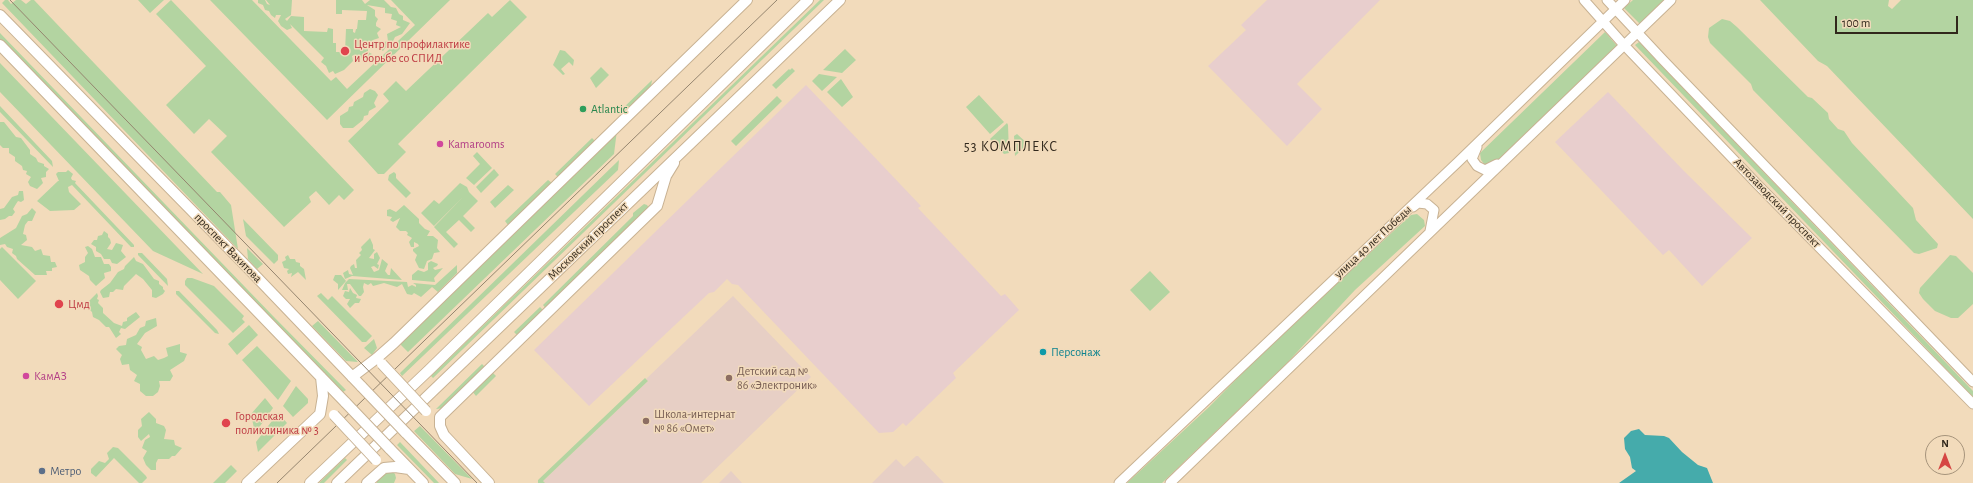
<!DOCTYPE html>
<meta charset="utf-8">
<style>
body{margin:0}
#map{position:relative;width:1973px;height:483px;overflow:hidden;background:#f2dbbb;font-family:"Alegreya Sans",sans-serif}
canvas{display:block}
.north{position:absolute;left:1925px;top:435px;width:40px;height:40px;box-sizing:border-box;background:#f2dbbb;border:1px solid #a5937b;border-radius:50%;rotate:0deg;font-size:11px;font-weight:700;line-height:16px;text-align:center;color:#31281c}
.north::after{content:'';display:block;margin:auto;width:14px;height:18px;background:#d54643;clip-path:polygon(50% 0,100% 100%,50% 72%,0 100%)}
.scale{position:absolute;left:1835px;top:16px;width:123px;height:18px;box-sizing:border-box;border:2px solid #31281c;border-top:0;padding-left:5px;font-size:12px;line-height:14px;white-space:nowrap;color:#31281c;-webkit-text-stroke:3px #f2dbbb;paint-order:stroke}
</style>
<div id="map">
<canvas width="1973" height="483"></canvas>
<div class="north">N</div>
<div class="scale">100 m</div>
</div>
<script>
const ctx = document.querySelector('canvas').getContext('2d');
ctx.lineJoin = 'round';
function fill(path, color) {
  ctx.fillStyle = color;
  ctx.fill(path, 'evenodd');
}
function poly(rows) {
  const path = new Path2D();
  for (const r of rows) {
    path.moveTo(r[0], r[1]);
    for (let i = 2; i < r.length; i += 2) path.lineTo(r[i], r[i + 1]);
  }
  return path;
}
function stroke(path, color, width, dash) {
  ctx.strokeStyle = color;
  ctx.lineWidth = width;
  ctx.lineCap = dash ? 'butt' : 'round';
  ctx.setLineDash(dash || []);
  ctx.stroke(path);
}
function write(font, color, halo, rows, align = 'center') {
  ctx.font = font + ' "Alegreya Sans",sans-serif';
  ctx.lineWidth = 3;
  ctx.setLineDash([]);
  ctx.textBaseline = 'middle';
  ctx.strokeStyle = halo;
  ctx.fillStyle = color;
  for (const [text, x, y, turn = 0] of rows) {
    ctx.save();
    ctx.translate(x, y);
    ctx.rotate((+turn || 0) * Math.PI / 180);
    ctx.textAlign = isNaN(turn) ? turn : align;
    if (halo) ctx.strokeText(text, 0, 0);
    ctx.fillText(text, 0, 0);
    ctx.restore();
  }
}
fill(poly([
 [1267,0,1380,0,1297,84,1322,109,1287,146,1208,66,1246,30,1241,25],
 [806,85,921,206,918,208,1001,296,1005,294,1019,310,953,373,956,378,906,426,903,423,893,432,879,433,738,285,732,284,727,279,714,292,709,293,589,406,534,350],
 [1608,92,1684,171,1752,238,1702,286,1669,250,1663,255,1555,142]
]), '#e8cecd');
fill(poly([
 [733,296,811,377,701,483,545,483,543,481,648,381,646,379],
 [916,456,918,456,944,483,872,483,896,459,904,467],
 [731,471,742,483,719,483]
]), '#e7cfc5');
fill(poly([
 [5,0,8,0,11,4,16,0,21,0,26,4,31,0,34,0,217,192,220,192,231,205,238,249,2,3],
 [138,0,164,0,150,13],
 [171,0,354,190,344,200,339,195,329,205,316,191,309,197,311,202,284,227,211,152,227,136,209,119,194,134,166,105,206,66,156,14],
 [210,0,252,0,331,81,336,77,347,89,415,25,391,0,450,0,327,120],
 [258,0,265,0,267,4,270,5,266,0,292,0,291,15,285,19,287,21,291,16,304,17,304,31,327,32,328,28,333,29,333,43,336,43,336,52,345,52,346,29,353,29,353,32,355,33,356,29,357,29,358,20,366,20,367,11,342,10,342,14,336,14,336,0,362,0,365,4,370,0,384,0,391,7,396,8,399,14,403,16,403,20,410,23,402,34,395,37,392,43,386,47,383,51,379,48,381,43,388,41,387,34,401,27,396,25,397,21,391,19,392,14,385,13,385,8,367,5,375,10,375,16,378,19,376,23,376,26,381,29,377,33,379,38,373,40,368,47,368,52,372,54,363,61,361,57,359,56,355,59,354,55,352,56,353,61,344,70,335,74,333,71,329,73,326,66,321,62,324,58,290,24,292,28,287,30,281,26,278,21,281,15,276,15,275,18,271,15,269,11,265,10,263,5,258,3],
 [510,0,527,17,398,144,406,152,384,174,378,174,348,141,389,101,383,94,396,81,406,91,488,13,492,17],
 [820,0,824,0,433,378,431,376],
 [1633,0,1666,0,1641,25,1624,8],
 [1760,0,1889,0,1888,6,1892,9,1901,0,1973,0,1973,219,1827,66,1818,61],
 [1722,19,1730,21,1737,27,1808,97,1812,98,1828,113,1829,119,1838,129,1844,131,1852,143,1913,208,1916,220,1938,244,1937,248,1919,254,1914,253,1753,90,1751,84,1710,43,1708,37,1709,28],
 [1605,32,1618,47,1497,162,1485,165,1481,160,1480,153],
 [0,33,273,316,346,390,343,392,263,313,0,39],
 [1639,42,1973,391,1973,397,1635,45],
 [845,49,856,60,842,73,823,70],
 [560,50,565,51,574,60,573,66,569,62,561,69,565,74,563,75,553,65],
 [0,63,203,274,153,251,0,92],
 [601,67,609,75,596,88,590,78],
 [792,68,795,71,776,89,772,85,789,69,790,70],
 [819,74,837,77,822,91,812,81],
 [841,79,853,97,842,107,827,92],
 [652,80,651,86,624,112,618,113],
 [370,89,375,91,378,95,374,103,376,107,369,111,368,115,364,116,363,120,353,128,343,128,340,124,340,116,348,111,349,107,353,106,354,102,363,97,364,93],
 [979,95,1004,122,990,134,966,107],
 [777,96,782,101,736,146,731,141],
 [0,106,52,161,53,167,0,112],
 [0,122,4,122,16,137,21,138,30,150,30,154,36,158,38,162,44,164,44,166,49,169,46,172,46,177,41,178,43,183,37,189,30,186,28,182,31,177,26,174,27,171,23,170,22,166,15,161,15,157,9,153,9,148,3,148,0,145],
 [1007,123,1008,125,1009,153,1004,154,990,139],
 [617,130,614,154,408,352,401,345,401,340],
 [1017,134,1028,144,1015,156,1014,136],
 [592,138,595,141,558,177,555,174],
 [477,152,492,168,474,185,466,178,480,164,473,156],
 [619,160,618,170,402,376,400,373],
 [494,169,499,175,481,193,476,187],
 [68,170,73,174,71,178,72,180,76,181,75,183,134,245,134,247,131,247,72,185,68,187,69,192,81,204,74,210,50,211,37,201,58,181,59,181,56,174,58,172,66,172],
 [394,172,396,174,396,178,411,193,406,198,388,180,389,175],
 [548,180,552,183,508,225,505,221],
 [460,183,467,187,469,192,478,201,463,216,475,228,471,232,459,220,446,232,458,244,454,248,434,227,463,197,434,226,421,213,434,200,439,204],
 [508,185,514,190,495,208,490,202],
 [19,191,23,191,24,200,21,202,18,201,16,204,13,209,15,212,12,216,9,216,5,219,0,220,0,209,4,208,12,197,18,195],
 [644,204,647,205,649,208,547,310,543,305,633,216,633,213],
 [404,205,419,219,419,223,425,229,430,231,427,236,433,236,438,240,437,248,440,252,434,253,432,259,427,261,424,269,419,268,415,260,417,255,413,251,413,249,419,246,418,244,414,242,414,247,411,247,409,242,412,238,407,235,408,233,406,231,400,231,396,227,400,218,393,222,390,220,392,217,387,216,387,210,390,209,396,212],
 [32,208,36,212,32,221,28,221,25,225,23,234,26,235,27,240,21,245,32,247,35,251,41,249,43,255,50,256,51,262,55,262,57,267,52,268,52,271,46,271,47,275,35,275,17,259,16,256,12,253,13,249,7,247,5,244,0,245,0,238,16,228,22,216,27,214],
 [1417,214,1424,220,1425,226,1355,290,1285,365,1162,483,1127,483,1209,407,1270,345,1411,215],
 [243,219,278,255,278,260,274,264,246,236],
 [104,231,108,234,108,237,110,239,111,243,107,249,112,250,116,243,123,245,121,251,126,257,117,264,112,263,110,259,104,259,101,254,96,251,96,247,91,244,94,240,97,240,98,236,102,235],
 [370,238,373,245,373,249,375,250,369,258,374,259,374,254,377,252,380,258,377,264,379,265,378,269,374,266,371,267,374,272,379,270,382,259,388,264,385,271,388,275,390,275,391,268,402,280,352,276,345,279,343,273,348,270,349,274,353,275,350,268,351,266,354,264,355,268,357,268,356,260,361,255,359,253,362,250,361,247],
 [88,246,92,249,95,257,101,257,104,264,109,264,111,267,111,271,104,273,105,278,96,286,90,280,89,276,80,270,79,265,85,262,85,257,88,253,85,247],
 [2,247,36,281,18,299,0,280,0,249],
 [247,248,263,264,257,269,248,259],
 [138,253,142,253,167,279,168,286,138,255],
 [288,255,290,259,295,259,296,262,300,263,300,266,304,269,306,280,298,272,291,277,292,273,288,274,287,271,289,269,284,268,282,262,286,260,285,257],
 [1950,255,1956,256,1973,273,1973,304,1958,318,1951,318,1935,311,1923,299,1919,293,1920,288],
 [134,257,136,261,143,264,154,279,159,281,159,284,163,287,163,289,165,291,163,294,156,298,152,297,152,290,143,279,136,274,124,286,123,290,116,289,113,292,110,292,109,297,103,298,100,292,101,290,110,283,118,272,124,269,125,266],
 [431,261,438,264,437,266,433,268,435,270,443,268,434,278,435,282,412,280,412,275,418,270,424,272,428,270,428,263],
 [457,265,457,273,438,292,432,287,421,297,414,293,412,295,407,294,402,284,397,287,384,283,373,286,371,283,368,285,364,283,363,287,364,292,361,296,359,296,350,284,347,284,348,290,342,290,345,283,349,279,407,282,408,287,412,285,416,287,416,285,413,283,435,285],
 [1150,271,1170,292,1150,311,1130,290],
 [335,275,341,275,346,281,338,290,338,284,333,280],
 [187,278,192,278,214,286,244,316,242,319,245,322,233,333,185,285,185,281],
 [350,288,353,293,357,295,356,298,361,299,359,303,355,303,350,308,347,304,350,299,346,299,343,296,345,291,349,292],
 [176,291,179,291,217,330,219,334,215,333,176,294],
 [97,293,98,296,97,299,99,300,98,303,103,308,103,313,114,323,122,326,123,322,127,321,127,318,136,312,140,317,125,329,121,328,119,332,121,334,116,338,109,327,106,327,99,320,93,317,92,312,87,307,88,302],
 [321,293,328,300,332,296,372,336,366,342,362,342,317,296],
 [540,307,545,312,519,337,514,332],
 [156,318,157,326,145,333,137,344,142,347,141,350,146,359,154,356,158,360,164,358,168,356,166,348,180,344,180,352,187,354,184,361,170,370,173,376,170,381,159,381,160,386,158,392,153,396,146,396,140,391,140,384,134,381,137,375,130,370,129,364,122,365,120,359,122,355,116,349,119,346,126,345,127,339,136,335,140,328,145,326,146,321],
 [318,321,358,362,346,361,312,326],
 [249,325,258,335,237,355,228,344],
 [374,339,377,348,372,355,364,348],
 [257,346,291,381,278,400,242,360],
 [482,364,487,369,445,408,436,409],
 [492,372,496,376,476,396,472,391],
 [645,378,648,381,543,481,545,483,538,483,538,480],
 [296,386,308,399,308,403,293,417,283,406],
 [265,398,273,408,255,433,251,414],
 [149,412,156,419,156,423,164,426,166,430,164,439,174,440,175,445,182,448,175,456,172,456,169,459,158,459,156,463,156,470,151,470,146,465,143,458,147,451,142,448,145,440,150,437,149,434,141,441,138,437,138,430,142,426,141,419],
 [278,413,287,423,258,452,256,442],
 [420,426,472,479,455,474,414,431],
 [400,442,439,483,434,483,397,445],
 [113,447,118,448,146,476,147,478,142,483,139,483,114,458,96,477,91,473,91,469,99,461,105,463,109,459,107,453],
 [345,458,347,460,324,483,319,483],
 [231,465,237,471,225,483,213,483],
 [386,472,393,472,395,474,396,478,394,483,377,483,377,480]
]), '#b3d4a1');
fill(poly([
 [1639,429,1645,435,1664,436,1669,438,1682,452,1698,465,1707,468,1713,483,1619,483,1636,471,1632,468,1630,457,1625,449,1624,438,1631,431]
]), '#45abab');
const tertiary = poly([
 [1584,0,1624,45,1757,184,1973,404],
 [1607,0,1663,60,1973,382],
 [1477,147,1472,159,1477,166,1485,170,1497,164],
 [1413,207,1418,203,1427,204,1434,210,1430,231],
 [1119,483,1458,162,1625,0],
 [1170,483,1671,0]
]);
const secondary = poly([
 [0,15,247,267,362,387],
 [0,45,346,403],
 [352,377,377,358,394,343,747,0],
 [405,432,455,483],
 [389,448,423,483],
 [247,483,320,414,323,396,321,377],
 [310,483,429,370,808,0],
 [337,483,840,0],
 [367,483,384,468,395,467,409,469],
 [489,483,444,435,440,426,440,417,657,206,666,176,674,163]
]);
stroke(tertiary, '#c8b293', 11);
stroke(secondary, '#c8b293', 12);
stroke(tertiary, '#fff', 9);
stroke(secondary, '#fff', 10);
stroke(poly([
 [10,0,477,483],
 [277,483,777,0]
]), '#95856f', 1);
const secondaryBridge = poly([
 [382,364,426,411],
 [362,387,405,432],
 [346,403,389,448],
 [334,415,376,460]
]);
stroke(secondaryBridge, '#c8b293', 12, []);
stroke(secondaryBridge, '#fff', 10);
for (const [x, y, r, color] of [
 [345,51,5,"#e0444e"],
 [583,109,4,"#2e9e5b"],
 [440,144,4,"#d1479c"],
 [59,304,5,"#e0444e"],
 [1043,352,4,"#0f9aa8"],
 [26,376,4,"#d1479c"],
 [729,378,4,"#8d6e63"],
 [646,421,4,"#8d6e63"],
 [226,423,5,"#e0444e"],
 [42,471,4,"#5c6f8a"]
]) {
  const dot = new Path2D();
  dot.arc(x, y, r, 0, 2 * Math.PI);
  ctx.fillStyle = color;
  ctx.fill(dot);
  stroke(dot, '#f2dbbb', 1.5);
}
write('12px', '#be3a42', '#f2dbbb', [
 ["Центр по профилактике",354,44],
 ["и борьбе со СПИД",354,58],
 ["Цмд",68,304],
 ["Городская",235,416],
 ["поликлиника № 3",235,430]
], 'left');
write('12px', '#27864d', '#f2dbbb', [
 ["Atlantic",591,109]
], 'left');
write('12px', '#b23c85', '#f2dbbb', [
 ["Kamarooms",448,144],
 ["КамАЗ",34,376]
], 'left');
write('12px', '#31281c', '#f2dbbb', [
 ["Автозаводский проспект",1777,203,46],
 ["Московский проспект",588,241,-44],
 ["улица 40 лет Победы",1373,242,-43],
 ["проспект Вахитова",228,248,46]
]);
write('12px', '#0d838f', '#f2dbbb', [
 ["Персонаж",1051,352]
], 'left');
write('12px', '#785e54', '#f2dbbb', [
 ["Детский сад №",737,371],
 ["86 «Электроник»",737,385],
 ["Школа-интернат",654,414],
 ["№ 86 «Омет»",654,428]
], 'left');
write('12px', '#4e5e75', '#f2dbbb', [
 ["Метро",50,471]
], 'left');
ctx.letterSpacing = '1px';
write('14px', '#31281c', '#f2dbbb', [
 ["53 КОМПЛЕКС",1011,147]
]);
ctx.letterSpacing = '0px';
</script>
